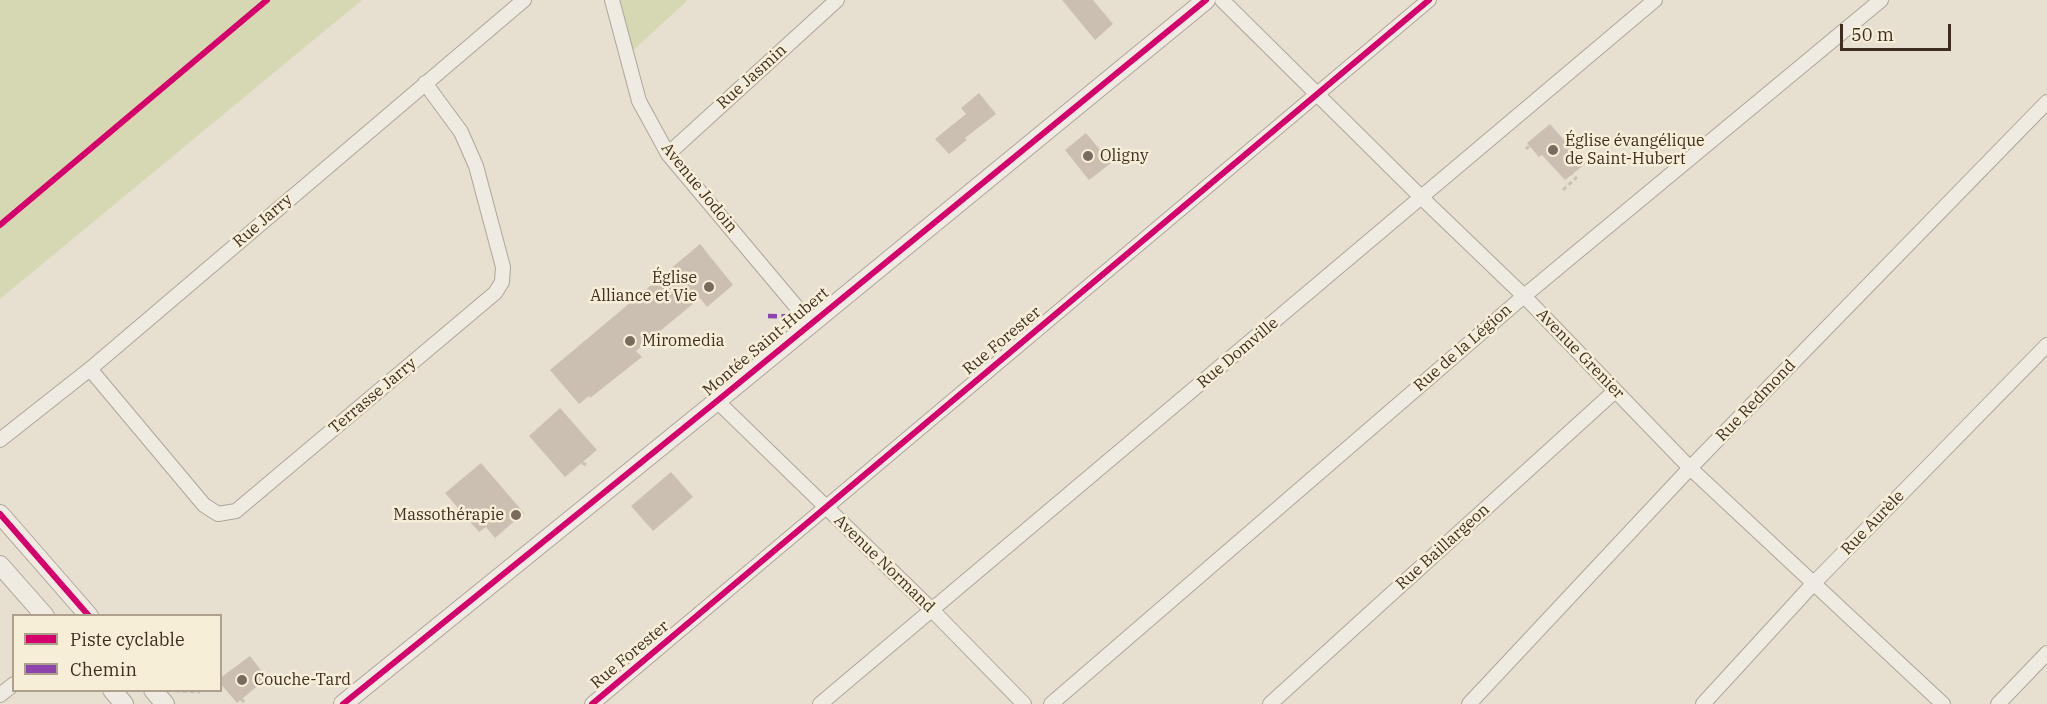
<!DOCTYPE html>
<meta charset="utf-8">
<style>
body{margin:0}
#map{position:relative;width:2047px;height:704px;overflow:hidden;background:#e7e0d1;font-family:"IBM Plex Serif",serif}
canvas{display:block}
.legend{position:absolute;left:12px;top:614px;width:210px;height:78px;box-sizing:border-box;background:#f7eed8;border:2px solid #ada18e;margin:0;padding:8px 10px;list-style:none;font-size:18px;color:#3d2e20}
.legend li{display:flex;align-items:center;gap:12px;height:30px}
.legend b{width:30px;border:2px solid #ada18e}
.scale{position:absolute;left:1840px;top:24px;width:111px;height:27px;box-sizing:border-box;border:3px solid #3d2e20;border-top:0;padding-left:8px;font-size:18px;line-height:21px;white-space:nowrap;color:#3d2e20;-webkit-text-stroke:4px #f7eed8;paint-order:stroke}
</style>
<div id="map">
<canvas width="2047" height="704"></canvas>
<ul class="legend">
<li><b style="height:8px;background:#d6006c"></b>Piste cyclable</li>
<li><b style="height:8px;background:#8e44ad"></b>Chemin</li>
</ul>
<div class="scale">50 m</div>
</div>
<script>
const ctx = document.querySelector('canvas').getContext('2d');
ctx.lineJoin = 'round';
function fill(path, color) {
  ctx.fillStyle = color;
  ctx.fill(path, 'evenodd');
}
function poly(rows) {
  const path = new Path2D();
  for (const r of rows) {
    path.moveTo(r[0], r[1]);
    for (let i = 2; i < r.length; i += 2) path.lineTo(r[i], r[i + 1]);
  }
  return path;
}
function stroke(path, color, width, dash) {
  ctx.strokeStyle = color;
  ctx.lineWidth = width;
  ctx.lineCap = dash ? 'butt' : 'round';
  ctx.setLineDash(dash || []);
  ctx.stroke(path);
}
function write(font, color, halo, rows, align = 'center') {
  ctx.font = font + ' "IBM Plex Serif",serif';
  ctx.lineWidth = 5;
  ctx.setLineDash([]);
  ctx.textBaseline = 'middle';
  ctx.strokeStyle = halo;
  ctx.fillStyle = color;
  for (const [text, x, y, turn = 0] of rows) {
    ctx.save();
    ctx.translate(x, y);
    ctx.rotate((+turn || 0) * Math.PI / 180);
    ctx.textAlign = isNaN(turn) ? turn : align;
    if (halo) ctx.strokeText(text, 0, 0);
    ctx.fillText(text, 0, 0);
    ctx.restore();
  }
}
fill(poly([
 [0,0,362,0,0,299],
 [615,0,688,0,630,53]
]), '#d6d7b3');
fill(poly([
 [1062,0,1093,0,1113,24,1095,40],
 [979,93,996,114,965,138,967,140,949,154,935,139,966,114,961,108],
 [1550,124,1585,164,1565,180,1542,155,1539,157,1527,143],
 [1086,133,1111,163,1089,180,1065,150],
 [700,244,733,285,707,307,700,298,636,351,642,357,590,398,589,396,579,404,550,370],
 [560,408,597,450,565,477,529,436],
 [481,463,524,513,495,538,486,527,479,532,445,493],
 [671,472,693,497,653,531,631,506],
 [250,656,267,678,237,703,220,683,220,678]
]), '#cbbfb2');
const minor = poly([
 [612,0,639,101,668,154,810,323],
 [1222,0,1422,198,1524,296,1690,468,1943,704],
 [668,154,837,0],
 [90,369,204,505,218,514,236,511,495,293,502,282,503,267,476,166,461,132,425,83],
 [717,401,932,610,1024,704],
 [0,440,90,369,524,0],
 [0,695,14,684],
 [592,704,1429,0],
 [820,704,1655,0],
 [1051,704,1524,296,1881,0],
 [1270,704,1615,391],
 [1469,704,1690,468,2047,102],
 [1703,704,1813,584,2047,345],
 [1998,704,2047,653]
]);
const tertiary = poly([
 [0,514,89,616],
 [0,565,45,616],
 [112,690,124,704],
 [153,690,165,704],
 [343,704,717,401,1206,0]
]);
stroke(minor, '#ada599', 16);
stroke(tertiary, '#ada599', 20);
stroke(poly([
 [1526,149,1529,146],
 [1563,190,1576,178,1572,174],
 [582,463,587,465],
 [175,691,200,692],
 [241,699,246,704]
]), '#c8c2b9', 3, [4.5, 3]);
stroke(minor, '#efebe3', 14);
stroke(tertiary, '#efebe3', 18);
stroke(poly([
 [768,316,806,317]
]), '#8e44ad', 4.5, [9, 4.5]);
stroke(poly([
 [0,225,267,0],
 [0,514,89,616],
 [343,704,717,401,1206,0],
 [592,704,1429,0]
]), '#d6006c', 6);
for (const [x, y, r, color] of [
 [1553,150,6,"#786c5e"],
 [1088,156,6,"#786c5e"],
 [709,287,6,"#786c5e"],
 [630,341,6,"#786c5e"],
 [516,515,6,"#786c5e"],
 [242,680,6,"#786c5e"]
]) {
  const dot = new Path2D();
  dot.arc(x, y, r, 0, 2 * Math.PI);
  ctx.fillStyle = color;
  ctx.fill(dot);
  stroke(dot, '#f7eed8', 2);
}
write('16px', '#3d2e20', '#f7eed8', [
 ["Rue Jasmin",752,77,-42],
 ["Avenue Jodoin",699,188,51],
 ["Rue Jarry",263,221,-41],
 ["Rue Forester",1002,341,-40],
 ["Montée Saint-Hubert",766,342,-40],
 ["Rue de la Légion",1463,348,-41],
 ["Rue Domville",1238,353,-40],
 ["Avenue Grenier",1580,354,46],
 ["Terrasse Jarry",373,396,-40],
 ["Rue Redmond",1756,401,-46],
 ["Rue Aurèle",1873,523,-46],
 ["Rue Baillargeon",1443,547,-42],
 ["Avenue Normand",884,564,44],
 ["Rue Forester",630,655,-40]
]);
write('16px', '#3d2e20', '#f7eed8', [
 ["Église évangélique",1565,141],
 ["de Saint-Hubert",1565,159],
 ["Oligny",1100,156],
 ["Église",697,278,"right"],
 ["Alliance et Vie",697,296,"right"],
 ["Miromedia",642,341],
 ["Massothérapie",504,515,"right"],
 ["Couche-Tard",254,680]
], 'left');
</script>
